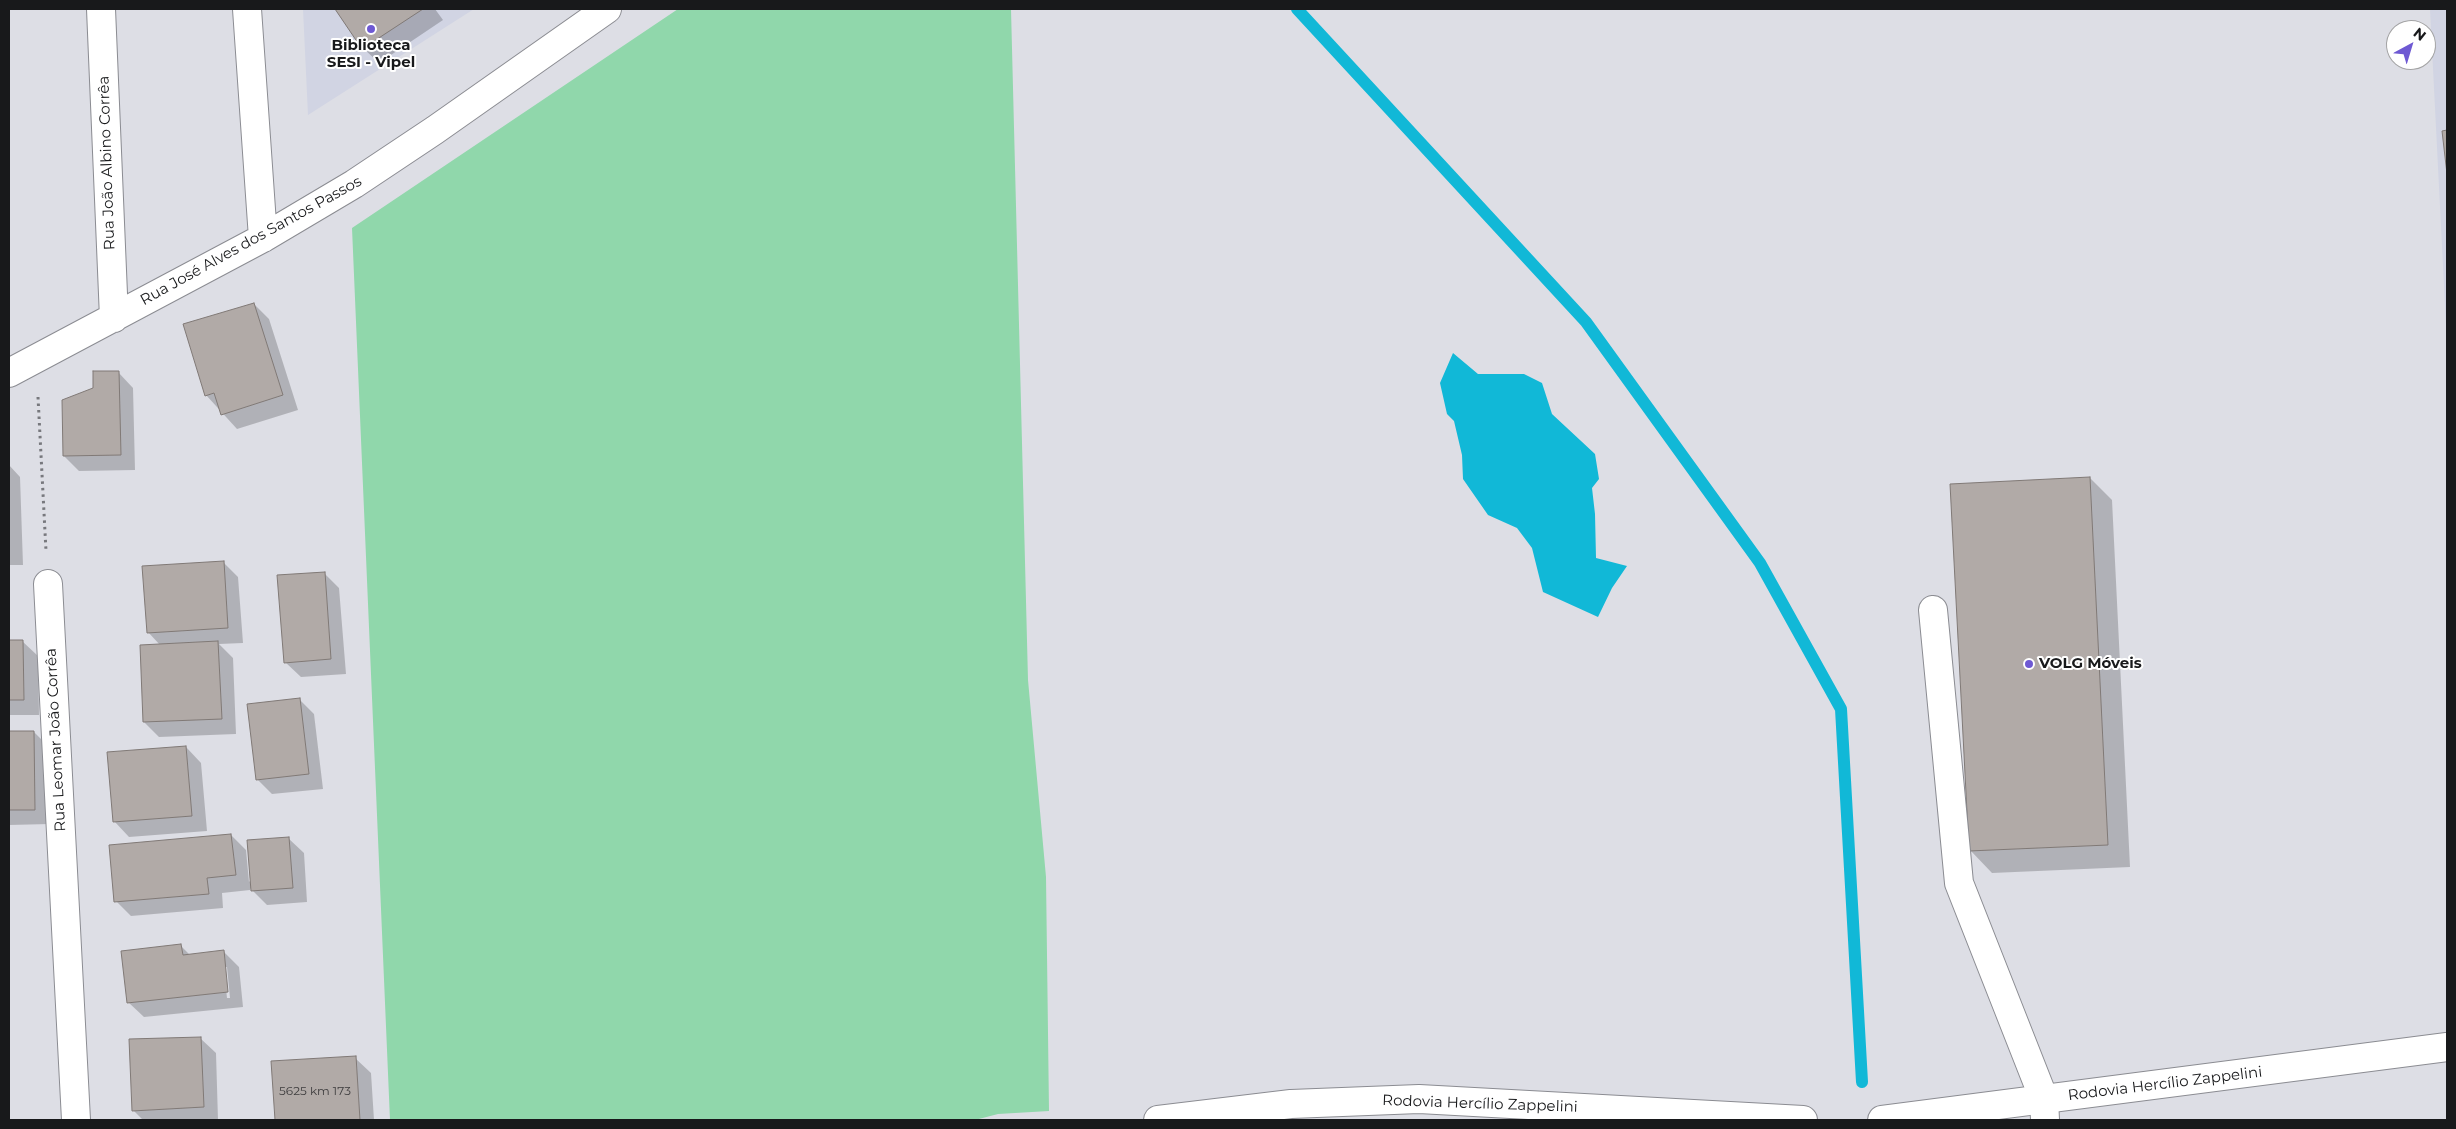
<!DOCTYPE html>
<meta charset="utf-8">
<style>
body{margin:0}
#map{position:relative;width:2456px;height:1129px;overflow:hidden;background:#dddee5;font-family:Montserrat,sans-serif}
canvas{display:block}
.frame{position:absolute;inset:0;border:10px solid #18191b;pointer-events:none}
.north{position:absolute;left:2386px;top:20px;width:50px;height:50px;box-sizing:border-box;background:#fff;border:1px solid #a3a3a4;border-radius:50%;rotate:39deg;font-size:14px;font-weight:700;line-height:20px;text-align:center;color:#18191b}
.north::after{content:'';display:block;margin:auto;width:18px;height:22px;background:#6e59d3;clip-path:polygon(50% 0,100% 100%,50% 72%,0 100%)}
</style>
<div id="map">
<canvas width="2456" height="1129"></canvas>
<div class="frame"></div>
<div class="north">N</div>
</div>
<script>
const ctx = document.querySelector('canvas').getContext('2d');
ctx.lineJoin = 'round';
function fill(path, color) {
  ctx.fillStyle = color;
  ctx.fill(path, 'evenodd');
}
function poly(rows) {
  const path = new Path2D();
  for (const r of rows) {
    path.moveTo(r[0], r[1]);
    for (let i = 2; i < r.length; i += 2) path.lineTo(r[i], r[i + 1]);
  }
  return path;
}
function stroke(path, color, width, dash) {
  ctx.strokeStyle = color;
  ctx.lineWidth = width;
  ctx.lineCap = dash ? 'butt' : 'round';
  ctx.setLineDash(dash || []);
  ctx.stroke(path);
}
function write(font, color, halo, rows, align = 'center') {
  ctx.font = font + ' Montserrat,sans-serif';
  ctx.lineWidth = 4;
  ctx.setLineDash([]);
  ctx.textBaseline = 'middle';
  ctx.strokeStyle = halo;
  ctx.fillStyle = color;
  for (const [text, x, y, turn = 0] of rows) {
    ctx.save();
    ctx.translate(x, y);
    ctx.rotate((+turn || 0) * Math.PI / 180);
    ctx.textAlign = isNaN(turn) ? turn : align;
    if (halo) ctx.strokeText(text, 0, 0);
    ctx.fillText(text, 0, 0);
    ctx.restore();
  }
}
fill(poly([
 [303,9,474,9,308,115],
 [2430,9,2447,9,2447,345]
]), '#d1d4e3');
fill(poly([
 [678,9,1011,9,1028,680,1046,877,1049,1111,998,1114,975,1120,390,1120,352,228]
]), '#90d7ab');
fill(poly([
 [1453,353,1478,374,1524,374,1542,383,1552,414,1595,454,1599,479,1592,488,1595,514,1596,558,1627,566,1612,588,1598,617,1543,592,1532,548,1517,528,1488,515,1463,479,1462,455,1454,421,1447,414,1440,383]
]), '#11b8d7');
fill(poly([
 [337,9,435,9,443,20,379,63,363,48],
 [254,304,269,319,298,410,237,429,206,395],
 [118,372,133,388,135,470,79,471,64,456,94,389],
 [9,465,20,477,23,565,9,565],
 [2090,478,2112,500,2130,867,1992,873,1970,850],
 [223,562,238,577,243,643,219,644,233,658,236,734,159,737,144,722,160,645,148,632],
 [324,573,339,588,346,674,301,677,285,662],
 [9,641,22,641,38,656,39,715,9,715],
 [299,699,314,714,323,789,272,794,257,779],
 [9,732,34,732,49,747,50,824,9,825],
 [186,747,201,763,207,831,129,837,114,821],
 [231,835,246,850,249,882,288,838,304,853,307,902,267,905,250,888,250,890,222,893,223,908,131,916,116,901],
 [181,946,190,955,224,952,239,967,243,1007,144,1017,128,1002],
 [224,967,227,967,230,998,227,998],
 [200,1038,216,1053,218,1120,143,1120,133,1110],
 [355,1058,371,1073,374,1120,276,1120,272,1063]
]), '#0003');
stroke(poly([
 [1297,9,1586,322,1760,563,1841,709,1862,1082]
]), '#11b8d7', 12);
const building = poly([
 [335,9,423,9,362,49,335,9],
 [2447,130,2447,174,2442,131,2447,130],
 [254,303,283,395,221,415,214,393,205,396,183,324,254,303],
 [93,371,119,371,121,455,63,456,62,400,93,388,93,371],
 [2090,477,2108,845,1969,851,1950,484,2090,477],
 [224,561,228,628,147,633,142,566,224,561],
 [325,572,331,659,284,663,277,575,325,572],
 [9,640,23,640,24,700,9,700,9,640],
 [218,641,222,719,143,722,140,645,218,641],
 [300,698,309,774,256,780,247,704,300,698],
 [9,731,34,731,35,810,9,810,9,731],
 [186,746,192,816,113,822,107,752,186,746],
 [231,834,236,875,207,878,209,894,114,902,109,845,231,834],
 [289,837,293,888,251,891,247,840,289,837],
 [181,944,183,955,224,950,228,992,127,1003,121,951,181,944],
 [201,1037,204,1107,132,1111,129,1039,201,1037],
 [356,1056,360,1120,275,1120,271,1061,356,1056]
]);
fill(building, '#b1aaa7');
stroke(building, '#807976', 1);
const minor = poly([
 [101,9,114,318],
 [247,9,263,238],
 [9,373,263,238,354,184,435,130,607,9],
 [48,584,76,1120],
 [1933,610,1959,883,2044,1099,2045,1120]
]);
const major = poly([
 [1158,1120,1291,1104,1419,1099,1803,1120],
 [1882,1120,2447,1047]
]);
stroke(minor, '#8b8c92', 30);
stroke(major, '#8b8c92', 30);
stroke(poly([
 [38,397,46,551]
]), '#77787d', 3, [2.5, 4]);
stroke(minor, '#fff', 28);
stroke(major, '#fff', 28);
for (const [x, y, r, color] of [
 [371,29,5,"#6e59d3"],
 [2029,664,5,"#6e59d3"]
]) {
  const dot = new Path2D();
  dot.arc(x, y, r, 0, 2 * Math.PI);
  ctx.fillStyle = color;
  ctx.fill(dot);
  stroke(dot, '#fff', 2);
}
write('12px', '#3e3d3e', null, [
 ["5625 km 173",315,1091]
]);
write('bold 15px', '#18191b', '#fff', [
 ["Biblioteca",371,46],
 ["SESI - Vipel",371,63],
 ["VOLG Móveis",2039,664,"left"]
]);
write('15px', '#18191b', '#fff', [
 ["Rua João Albino Corrêa",107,163,-92],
 ["Rua José Alves dos Santos Passos",251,241,-29],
 ["Rua Leomar João Corrêa",56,740,-93],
 ["Rodovia Hercílio Zappelini",2165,1084,-7],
 ["Rodovia Hercílio Zappelini",1480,1104,2]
]);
</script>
